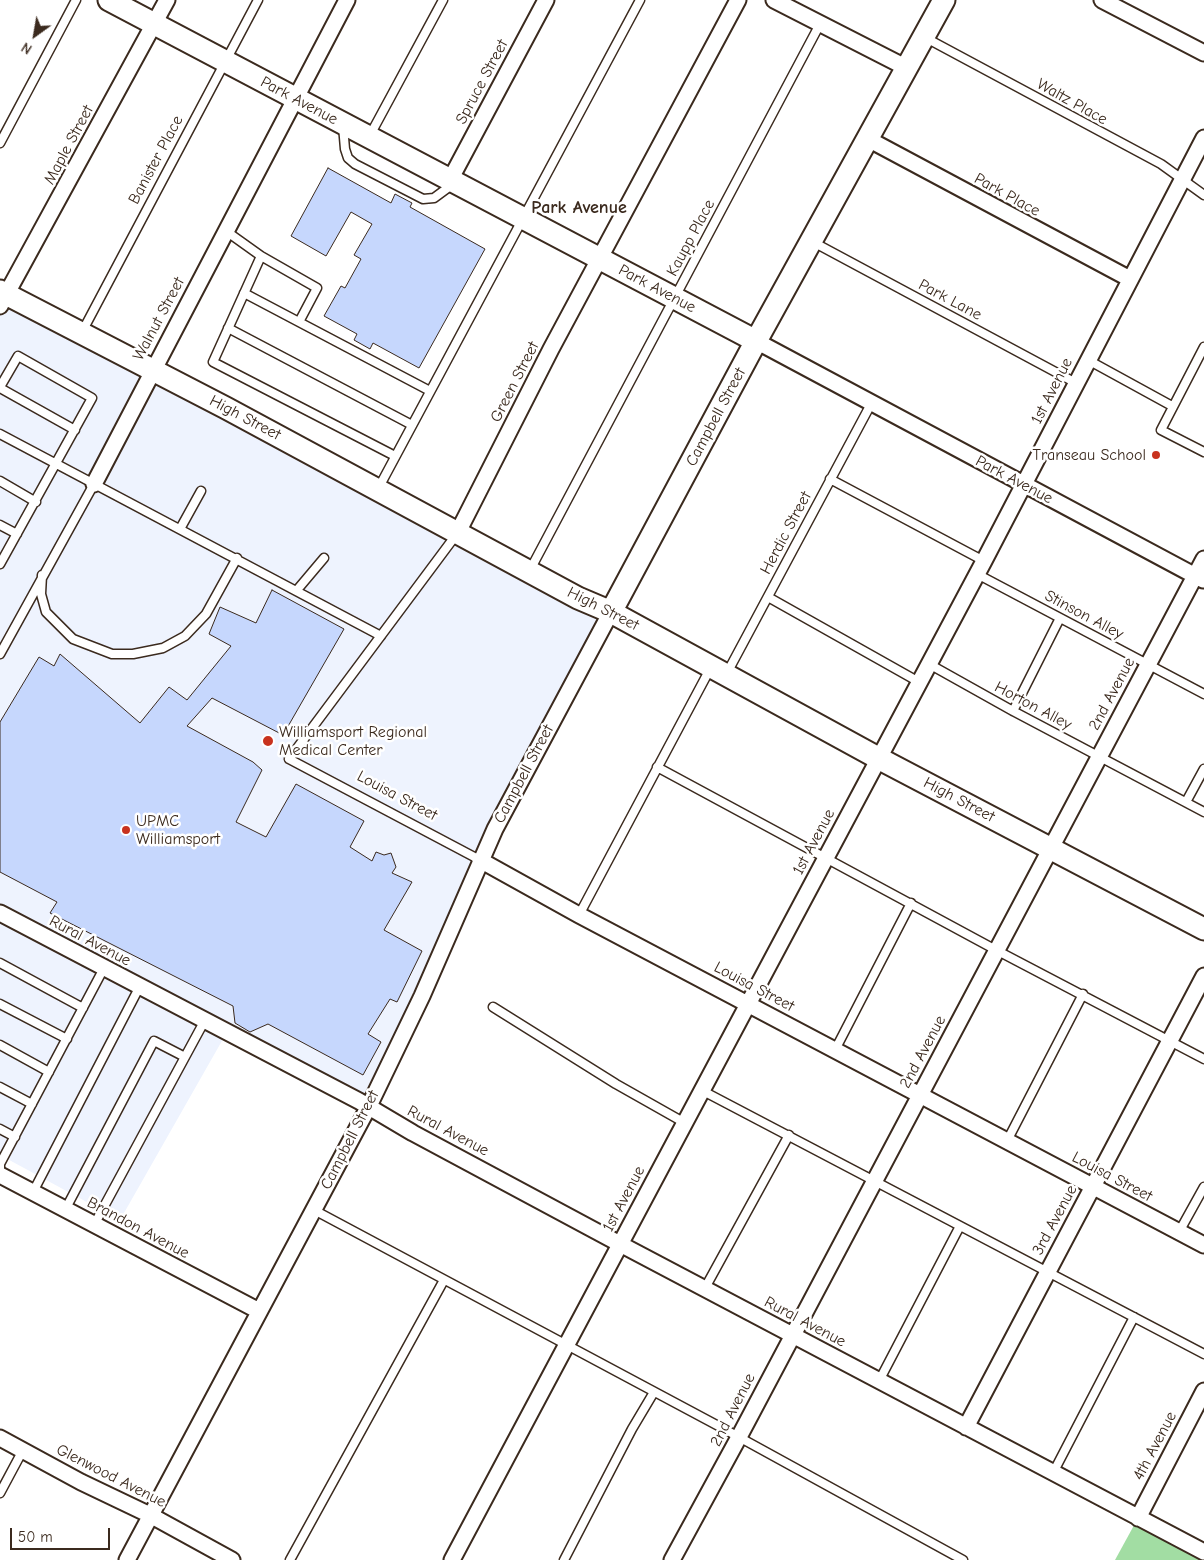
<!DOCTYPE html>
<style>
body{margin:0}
#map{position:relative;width:1204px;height:1560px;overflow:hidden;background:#fff;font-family:"Comic Neue",sans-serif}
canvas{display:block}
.north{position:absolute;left:10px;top:10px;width:50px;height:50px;-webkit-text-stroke:4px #fff;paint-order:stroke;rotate:212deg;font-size:14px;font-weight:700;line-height:20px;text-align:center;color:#3b2a1e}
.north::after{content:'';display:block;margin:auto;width:18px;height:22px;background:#3b2a1e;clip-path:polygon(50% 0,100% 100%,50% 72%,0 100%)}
.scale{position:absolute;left:10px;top:1528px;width:100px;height:22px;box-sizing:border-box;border:2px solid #3b2a1e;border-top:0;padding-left:6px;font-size:15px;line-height:18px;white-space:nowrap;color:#3b2a1e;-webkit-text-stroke:4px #fff;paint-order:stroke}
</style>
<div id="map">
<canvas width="1204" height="1560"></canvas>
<div class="north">N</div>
<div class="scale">50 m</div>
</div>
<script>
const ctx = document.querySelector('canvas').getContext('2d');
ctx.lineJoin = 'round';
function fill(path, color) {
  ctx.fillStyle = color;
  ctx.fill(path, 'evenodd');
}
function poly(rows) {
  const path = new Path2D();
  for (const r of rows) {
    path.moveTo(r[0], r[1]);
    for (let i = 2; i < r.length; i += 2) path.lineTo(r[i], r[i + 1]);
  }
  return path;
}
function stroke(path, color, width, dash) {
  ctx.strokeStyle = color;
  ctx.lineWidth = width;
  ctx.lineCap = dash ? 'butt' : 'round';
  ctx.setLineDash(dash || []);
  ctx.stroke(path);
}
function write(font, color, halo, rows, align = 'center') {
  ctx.font = font + ' "Comic Neue",sans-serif';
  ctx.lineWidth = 5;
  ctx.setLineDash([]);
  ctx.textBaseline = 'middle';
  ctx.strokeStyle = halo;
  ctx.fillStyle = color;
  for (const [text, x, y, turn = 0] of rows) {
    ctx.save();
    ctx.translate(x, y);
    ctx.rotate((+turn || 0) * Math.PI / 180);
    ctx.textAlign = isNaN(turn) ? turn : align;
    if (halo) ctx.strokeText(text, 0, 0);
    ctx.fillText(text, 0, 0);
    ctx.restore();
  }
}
fill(poly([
 [0,299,601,618,472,863,366,1097,231,1025,120,1220,0,1155]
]), '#eef3fe');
fill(poly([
 [1138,1518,1204,1553,1204,1560,1115,1560]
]), '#a2dda3');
const building = poly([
 [328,168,391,203,395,194,412,203,410,207,485,249,419,368,373,343,370,349,354,340,357,334,324,316,341,286,345,288,361,259,354,255,372,224,351,212,326,256,291,236,328,168],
 [272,590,344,629,283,735,212,698,187,726,253,762,262,770,236,822,266,837,296,784,364,821,350,847,372,861,376,852,384,855,391,853,396,867,392,873,412,882,384,930,422,951,397,1002,390,999,368,1034,381,1042,363,1075,268,1024,250,1032,235,1023,233,1006,50,913,57,902,0,872,0,722,39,657,54,666,60,654,140,723,169,687,187,700,231,646,209,634,220,607,256,623,272,590]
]);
fill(building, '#c6d7fd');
stroke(building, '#3b2a1e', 1);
const lane = poly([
 [926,38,1161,164,1204,195],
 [343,126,345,149,348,158,355,164,423,199,434,198,453,184],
 [369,137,443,0],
 [0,143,76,0],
 [226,231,261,256,317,288,299,322,430,391],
 [813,242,1076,383],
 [261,256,213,362,395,456],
 [244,293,299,322],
 [228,328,412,425],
 [82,332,258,0],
 [1204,347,1161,430,1204,452],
 [1088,360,1172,406],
 [0,387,18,356,92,398,0,564],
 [0,388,75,430],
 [0,434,381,636],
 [830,479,984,561],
 [0,481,36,502],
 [378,489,640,0],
 [0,525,17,534],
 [180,529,201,491],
 [456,535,289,759,480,860],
 [530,570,820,24],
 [977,574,1204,694],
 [42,575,41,594,46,612,73,639,112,654,133,654,163,648,185,636,206,614,237,558],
 [297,590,324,558],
 [768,597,919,682],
 [0,654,94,484],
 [929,664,1013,711,1204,812],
 [727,673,871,404],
 [1013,711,1060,618],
 [657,767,996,950,1204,1059],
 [1186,802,1204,769],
 [579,915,710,669],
 [0,963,83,1008],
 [0,1004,67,1039],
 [493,1007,616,1084,685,1123],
 [0,1045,49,1072],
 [835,1050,911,903],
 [0,1087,32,1104],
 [703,1091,1204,1354],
 [0,1129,15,1137],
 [1007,1141,1083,994],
 [0,1176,0,1164,104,968],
 [33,1192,140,986],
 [65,1210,154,1041,185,1057],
 [314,1210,726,1430,963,1560],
 [94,1225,205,1020],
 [1179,1232,1204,1187],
 [705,1288,789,1135],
 [879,1381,960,1226],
 [1053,1473,1134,1317],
 [0,1493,23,1450],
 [290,1560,444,1280],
 [564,1560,632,1429,654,1392]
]);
const street = poly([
 [774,0,907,68],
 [1102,0,1204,53],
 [868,139,1130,279],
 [450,180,546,0],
 [0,306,167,0],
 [756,341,1203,580],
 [94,484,347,0],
 [458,532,551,349,738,0],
 [480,860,579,915,1204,1245],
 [0,913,359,1101,413,1133,620,1244,1204,1552],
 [0,1175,259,1311],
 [966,1427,1204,976],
 [0,1438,81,1482,150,1515,232,1560],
 [1138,1518,1204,1391],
 [127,1560,369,1106,422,996,495,829,611,612],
 [452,1560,984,561,1204,138],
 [672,1560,739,1437,1204,559]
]);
const secondary = poly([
 [109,0,756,341],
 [0,291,226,408,578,598,611,612,878,758,1204,929],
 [611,612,756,341,944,0]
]);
stroke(lane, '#3b2a1e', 11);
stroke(street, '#3b2a1e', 19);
stroke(secondary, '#3b2a1e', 25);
stroke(lane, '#fff', 8);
stroke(street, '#fff', 15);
stroke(secondary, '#fff', 21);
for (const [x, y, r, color] of [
 [1156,455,5,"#c8321e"],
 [268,741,6,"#c8321e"],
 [126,830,5,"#c8321e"]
]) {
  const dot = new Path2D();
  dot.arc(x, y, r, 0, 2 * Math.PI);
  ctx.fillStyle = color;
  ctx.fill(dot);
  stroke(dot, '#fff', 2);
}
write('16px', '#3b2a1e', '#fff', [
 ["Spruce Street",482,82,-62],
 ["Park Avenue",299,101,28],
 ["Waltz Place",1072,102,29],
 ["Maple Street",69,145,-62],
 ["Banister Place",156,160,-62],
 ["Park Place",1007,195,29],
 ["Kaupp Place",691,238,-62],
 ["Park Avenue",657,289,28],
 ["Park Lane",950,300,28],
 ["Walnut Street",159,319,-62],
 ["Green Street",515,382,-63],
 ["1st Avenue",1052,391,-63],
 ["Campbell Street",716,417,-62],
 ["High Street",245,418,28],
 ["Park Avenue",1014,480,28],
 ["Herdic Street",786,533,-62],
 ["High Street",603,609,27],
 ["Stinson Alley",1084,615,28],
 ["2nd Avenue",1112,694,-62],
 ["Horton Alley",1033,706,28],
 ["Campbell Street",524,774,-62],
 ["Louisa Street",397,796,28],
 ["High Street",959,800,28],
 ["1st Avenue",814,842,-62],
 ["Rural Avenue",90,941,28],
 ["Louisa Street",754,987,28],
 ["2nd Avenue",923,1052,-62],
 ["Rural Avenue",448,1131,28],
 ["Campbell Street",350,1140,-63],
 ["Louisa Street",1112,1177,28],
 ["1st Avenue",624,1199,-62],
 ["3rd Avenue",1055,1220,-62],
 ["Brandon Avenue",138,1228,28],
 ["Rural Avenue",805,1322,28],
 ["2nd Avenue",733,1410,-63],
 ["4th Avenue",1155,1446,-62],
 ["Glenwood Avenue",111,1476,27]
]);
write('16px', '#3b2a1e', '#fff', [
 ["Transeau School",1146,455,"right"],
 ["Williamsport Regional",279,732],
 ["Medical Center",279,750],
 ["UPMC",136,821],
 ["Williamsport",136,839]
], 'left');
write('bold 18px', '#3b2a1e', '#fff', [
 ["Park Avenue",579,208]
]);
</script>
